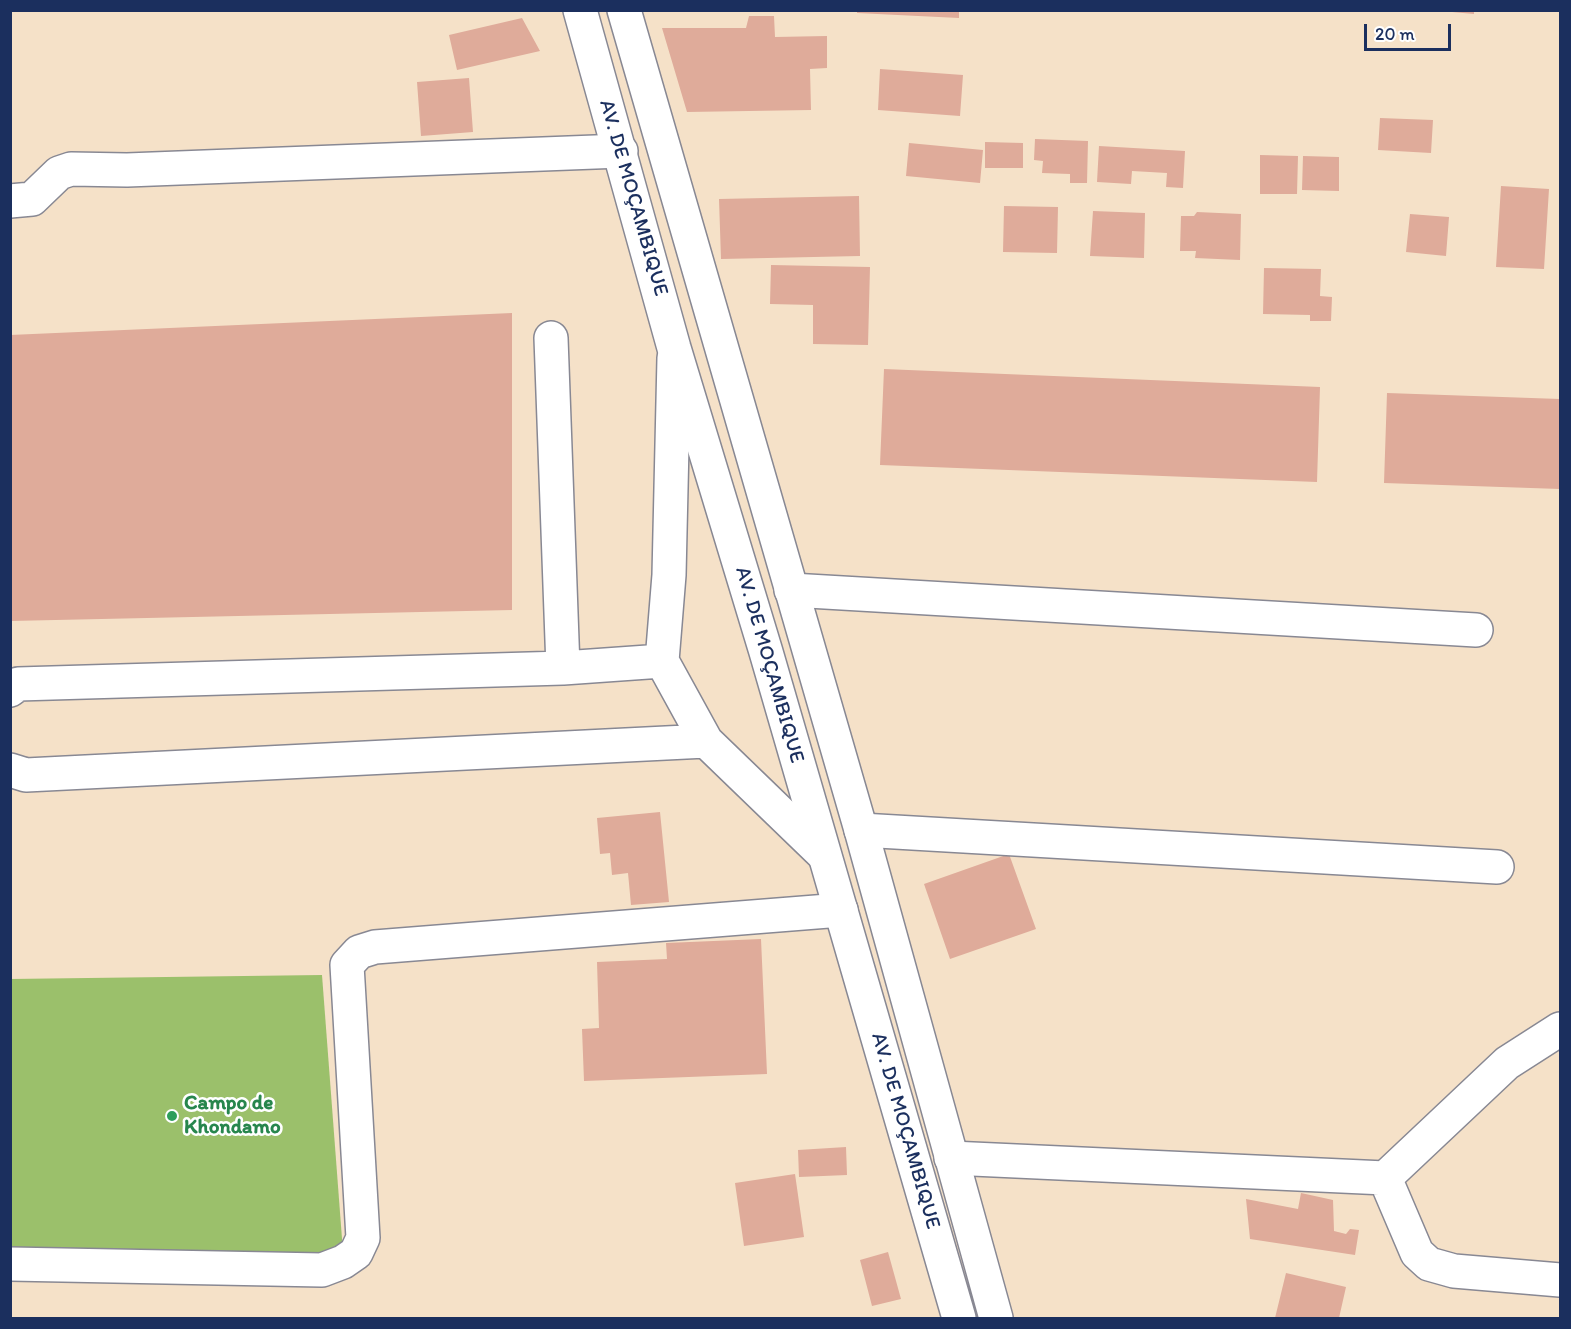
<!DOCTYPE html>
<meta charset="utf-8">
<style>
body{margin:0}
#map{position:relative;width:1571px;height:1329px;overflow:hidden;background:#f5e1c8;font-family:Itim,sans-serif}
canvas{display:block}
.frame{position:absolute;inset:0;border:12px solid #1b2f5e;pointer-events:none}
.scale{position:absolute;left:1364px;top:24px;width:87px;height:27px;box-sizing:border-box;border:3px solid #1b2f5e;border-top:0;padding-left:8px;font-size:18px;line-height:21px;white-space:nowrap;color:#1b2f5e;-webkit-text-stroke:4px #fff;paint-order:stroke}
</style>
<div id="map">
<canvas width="1571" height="1329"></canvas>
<div class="frame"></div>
<div class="scale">20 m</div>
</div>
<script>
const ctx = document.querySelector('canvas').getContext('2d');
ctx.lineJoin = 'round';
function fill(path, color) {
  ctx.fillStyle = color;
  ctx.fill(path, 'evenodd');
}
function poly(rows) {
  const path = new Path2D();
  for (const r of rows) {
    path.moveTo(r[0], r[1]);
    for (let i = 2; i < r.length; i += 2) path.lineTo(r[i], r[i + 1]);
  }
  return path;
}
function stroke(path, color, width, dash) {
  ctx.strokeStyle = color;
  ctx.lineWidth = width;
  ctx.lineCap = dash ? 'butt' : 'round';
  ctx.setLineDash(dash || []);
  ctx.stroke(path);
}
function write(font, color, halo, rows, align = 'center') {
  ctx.font = font + ' Itim,sans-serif';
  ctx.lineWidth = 5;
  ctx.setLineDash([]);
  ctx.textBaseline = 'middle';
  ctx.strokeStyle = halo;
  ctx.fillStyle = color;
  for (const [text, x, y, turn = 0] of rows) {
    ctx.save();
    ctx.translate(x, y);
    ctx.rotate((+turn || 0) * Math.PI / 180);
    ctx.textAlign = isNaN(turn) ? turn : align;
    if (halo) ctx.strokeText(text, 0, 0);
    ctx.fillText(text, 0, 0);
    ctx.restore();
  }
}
fill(poly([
 [322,975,343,1252,11,1255,10,979]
]), '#9bc06b');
fill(poly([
 [857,10,959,10,959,18,857,13],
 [1452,10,1474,10,1474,14,1452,12],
 [749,16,774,16,775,37,827,36,827,68,810,69,811,110,687,112,662,28,746,28],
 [522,18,540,51,457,70,449,35],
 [880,69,963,75,960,116,878,110],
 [469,78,473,132,421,136,417,82],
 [1380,118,1433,120,1431,153,1378,150],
 [1035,139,1088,141,1087,183,1070,183,1070,174,1042,173,1043,161,1034,160],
 [985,142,1023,143,1023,168,985,168],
 [909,143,983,150,980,183,906,176],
 [1099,146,1185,151,1183,188,1166,187,1167,173,1132,171,1131,184,1097,182],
 [1260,155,1298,156,1297,194,1260,194],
 [1303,156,1339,157,1339,191,1302,190],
 [1501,186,1549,189,1544,269,1496,267],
 [859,196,860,256,721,259,719,199],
 [1004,206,1058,207,1057,253,1003,252],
 [1093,211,1145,213,1144,258,1090,256],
 [1197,212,1241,214,1240,260,1195,258,1196,251,1180,251,1181,216,1194,216],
 [1410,214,1449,217,1446,256,1406,252],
 [771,265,870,267,868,345,813,344,813,305,770,304],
 [1264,268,1321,269,1320,296,1332,297,1331,321,1310,321,1310,315,1263,314],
 [512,313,512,610,10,621,10,335],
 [884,369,1320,387,1317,482,880,465],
 [1387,393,1560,399,1560,489,1384,483],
 [660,812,669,902,631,905,628,873,612,875,610,853,600,854,597,818],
 [1009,854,1036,929,950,959,924,884],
 [761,939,767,1074,584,1081,582,1029,599,1028,597,962,667,959,666,943],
 [846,1147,847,1175,799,1177,798,1150],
 [795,1174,804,1237,744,1246,735,1183],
 [1301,1193,1333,1200,1334,1231,1346,1234,1350,1229,1359,1230,1355,1255,1250,1239,1246,1199,1298,1209],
 [888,1252,901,1299,872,1306,860,1260],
 [1286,1273,1346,1287,1339,1318,1275,1318]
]), '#dfab9a');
const minor = poly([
 [10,201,32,199,59,173,71,169,127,170,621,151],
 [551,338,563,668],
 [791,590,1476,630],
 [662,661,669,575,674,358],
 [10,690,18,684,563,668,662,661,706,741,824,855],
 [10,770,26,775,706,741],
 [861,830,1497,867],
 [951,1158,1385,1178,1507,1063,1560,1029],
 [1385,1178,1417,1253,1429,1264,1454,1271,1560,1280],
 [10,1264,322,1270,343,1262,356,1253,363,1238,347,965,359,952,375,947,841,910]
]);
const highway = poly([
 [580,10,674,348,766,652,959,1318],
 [624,10,861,830,996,1318]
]);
stroke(minor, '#888893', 36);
stroke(highway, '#888893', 36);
stroke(minor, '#fff', 33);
stroke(highway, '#fff', 33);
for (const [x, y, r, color] of [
 [172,1116,6,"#2e9e5b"]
]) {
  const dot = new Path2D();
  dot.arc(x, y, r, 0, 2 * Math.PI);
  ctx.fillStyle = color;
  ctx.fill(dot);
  stroke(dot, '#fff', 2);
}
write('21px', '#1b2f5e', '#fff', [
 ["AV. DE MOÇAMBIQUE",633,198,74],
 ["AV. DE MOÇAMBIQUE",769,665,74],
 ["AV. DE MOÇAMBIQUE",905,1131,74]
]);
write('bold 21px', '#27864d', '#fff', [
 ["Campo de",184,1104],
 ["Khondamo",184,1128]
], 'left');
</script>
